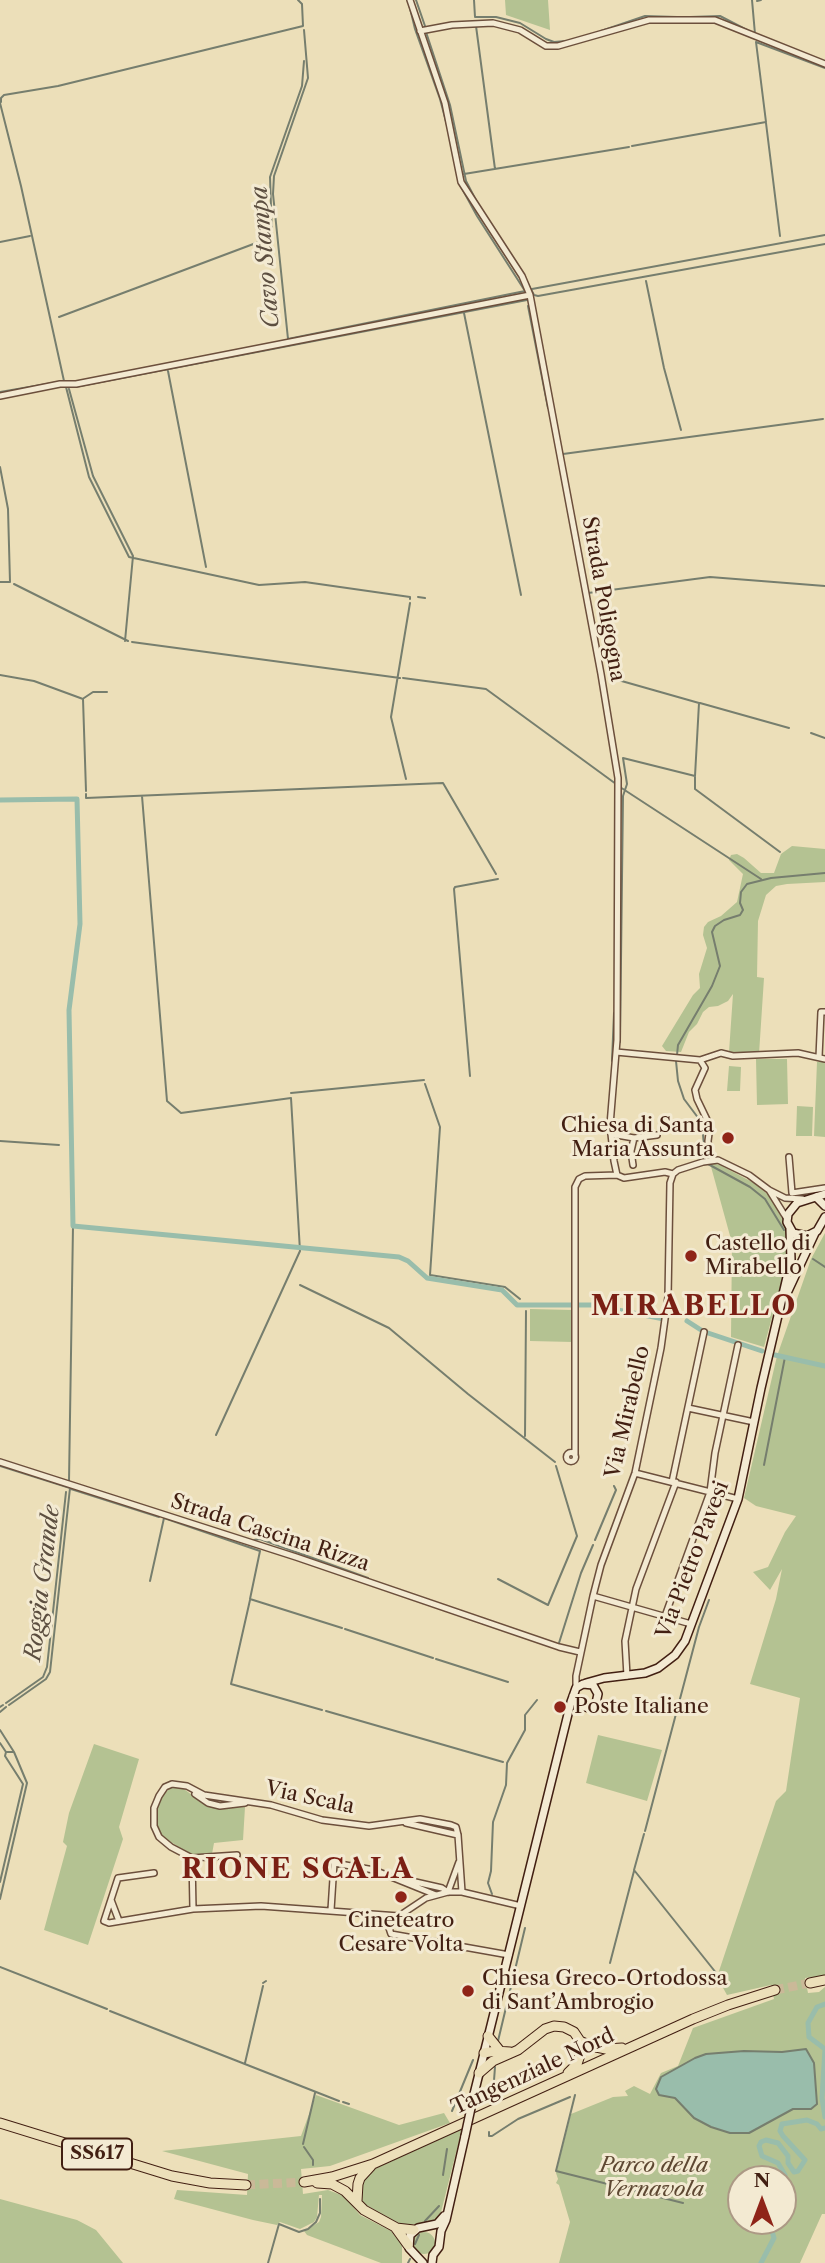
<!DOCTYPE html>
<meta charset="utf-8">
<style>
body{margin:0}
#map{position:relative;width:825px;height:2263px;overflow:hidden;background:#ecdfb9;font-family:"Libre Caslon Text",serif}
canvas{display:block}
.north{position:absolute;left:727px;top:2165px;width:70px;height:70px;box-sizing:border-box;background:#f3ead2;border:2px solid #ac9985;border-radius:50%;rotate:0deg;font-size:19px;font-weight:700;line-height:28px;text-align:center;color:#421f12}
.north::after{content:'';display:block;margin:auto;width:24px;height:32px;background:#8f2418;clip-path:polygon(50% 0,100% 100%,50% 72%,0 100%)}
</style>
<div id="map">
<canvas width="825" height="2263"></canvas>
<div class="north">N</div>
</div>
<script>
const ctx = document.querySelector('canvas').getContext('2d');
ctx.lineJoin = 'round';
function fill(path, color) {
  ctx.fillStyle = color;
  ctx.fill(path, 'evenodd');
}
function poly(rows) {
  const path = new Path2D();
  for (const r of rows) {
    if (r.length === 3) {
      path.moveTo(r[0] + r[2], r[1]);
      path.arc(r[0], r[1], r[2], 0, 2 * Math.PI);
      continue;
    }
    path.moveTo(r[0], r[1]);
    for (let i = 2; i < r.length; i += 2) path.lineTo(r[i], r[i + 1]);
  }
  return path;
}
function stroke(path, color, width, dash) {
  ctx.strokeStyle = color;
  ctx.lineWidth = width;
  ctx.lineCap = dash ? 'butt' : 'round';
  ctx.setLineDash(dash || []);
  ctx.stroke(path);
}
function write(font, color, halo, rows, align = 'center') {
  ctx.font = font + ' "Libre Caslon Text",serif';
  ctx.lineWidth = 6;
  ctx.setLineDash([]);
  ctx.textBaseline = 'middle';
  ctx.strokeStyle = halo;
  ctx.fillStyle = color;
  for (const [text, x, y, turn = 0] of rows) {
    ctx.save();
    ctx.translate(x, y);
    ctx.rotate((+turn || 0) * Math.PI / 180);
    ctx.textAlign = isNaN(turn) ? turn : align;
    if (halo) ctx.strokeText(text, 0, 0);
    ctx.fillText(text, 0, 0);
    ctx.restore();
  }
}
fill(poly([
 [505,0,548,0,550,30,506,15],
 [792,846,825,849,825,882,787,884,776,886,766,895,758,921,757,977,764,978,759,1054,729,1052,733,994,728,1001,718,1006,709,1007,703,1012,697,1024,689,1032,681,1052,666,1051,662,1046,693,995,700,988,699,974,707,948,703,935,704,927,708,922,721,916,737,902,743,874,729,860,731,855,737,854,744,858,761,873,774,873,781,854],
 [756,1059,787,1059,788,1104,757,1105],
 [817,1062,825,1062,825,1137,814,1136],
 [729,1066,741,1067,740,1091,727,1091],
 [797,1106,813,1107,812,1136,796,1136],
 [710,1163,720,1165,754,1183,772,1198,787,1229,789,1254,764,1347,731,1337,732,1243],
 [825,1233,825,1976,805,1978,808,1993,819,1992,825,1987,825,2214,822,2214,800,2263,559,2263,570,2222,559,2185,556,2183,558,2179,556,2173,571,2114,613,2097,628,2096,625,2091,634,2086,650,2094,661,2073,678,2066,693,2028,774,1999,771,1985,727,1995,717,1977,776,1801,786,1791,800,1698,750,1684,776,1599,782,1569,770,1590,753,1572,768,1567,785,1532,796,1516,756,1506,744,1498,777,1356,811,1259],
 [741,2179,783,2179,783,2221,741,2221],
 [530,1309,573,1310,573,1342,530,1341],
 [598,1735,662,1750,647,1801,586,1783],
 [94,1744,139,1759,119,1827,123,1839,88,1945,44,1930,67,1846,63,1842,69,1813],
 [172,1786,180,1786,196,1798,221,1808,245,1807,243,1840,214,1843,212,1854,193,1856,160,1835,156,1825,156,1808,160,1798],
 [316,2095,399,2125,444,2113,450,2123,330,2166,301,2169,303,2194,328,2190,344,2196,360,2215,391,2231,402,2245,402,2263,381,2263,307,2235,304,2231,319,2222,321,2217,322,2195,319,2195,317,2217,314,2222,300,2229,280,2222,277,2225,253,2220,174,2199,177,2190,247,2195,248,2174,162,2151,301,2136],
 [462,2129,439,2220,429,2223,402,2225,364,2204,361,2198,359,2185,370,2171],
 [0,2199,77,2220,96,2230,123,2263,0,2263],
 [424,2243,11]
]), '#b4c292');
const water = poly([
 [806,2049,814,2063,817,2104,811,2109,793,2109,749,2133,730,2133,711,2127,694,2118,675,2098,659,2095,656,2089,661,2077,695,2058,706,2054,744,2051,782,2052,806,2049]
]);
fill(water, '#99bdab');
stroke(water, '#767e6e', 2);
stroke(poly([
 [416,0,425,26],
 [474,0,475,17,496,17,520,23,546,39,554,42,566,41],
 [752,0,755,34],
 [757,1,761,0],
 [409,4,415,29,440,99,448,129],
 [690,17,720,16,747,30],
 [476,26,495,169],
 [304,30,308,78,274,176,273,194,288,339,525,291,477,216,459,183],
 [601,31,645,16,677,17],
 [426,32,450,105,466,181,478,204],
 [1,102,1,98,4,95,58,86,303,26,302,4,298,0],
 [0,103,21,186,64,381,0,392],
 [766,123,780,236],
 [632,146,766,122,756,42,825,68],
 [464,174,629,147],
 [0,242,30,236],
 [524,276,534,295,538,296,825,244],
 [646,281,664,368,681,430],
 [532,289,825,235],
 [528,306,548,408],
 [464,313,521,595],
 [59,317,272,237,270,177,302,86,304,61],
 [168,371,206,567],
 [66,387,89,477,129,557,259,585,305,582,410,597,410,599],
 [75,387,527,300],
 [69,389,93,476,133,556,125,641],
 [563,454,823,419],
 [0,467,8,509,10,582,0,582],
 [14,584,128,641],
 [588,593,710,577,825,586],
 [418,597,425,598],
 [132,642,400,678],
 [0,675,34,681,83,699,86,791],
 [403,678,486,689,616,784],
 [611,678,699,703,695,776,623,758,627,784,623,796,620,1042],
 [84,698,93,692,107,692],
 [700,703,789,728],
 [811,733,825,738],
 [695,777,695,789,780,852],
 [406,779,391,717,410,603],
 [620,787,761,879],
 [86,794,86,798,443,783,496,874],
 [142,796,167,1101,181,1113,291,1098,300,1251,216,1435],
 [677,1055,678,1045,712,986,720,966,712,932,715,926,724,920,740,915,743,910,740,903,741,892,747,884,771,878,825,873],
 [612,1061,614,1013],
 [676,1061,678,1081,684,1099,702,1123,704,1146],
 [470,1076,454,889,455,887,498,879],
 [425,1084,440,1127,430,1275,505,1287,520,1299],
 [291,1093,424,1080],
 [0,1141,59,1145],
 [708,1164,750,1187,765,1199,784,1230],
 [813,1259,825,1267],
 [300,1285,389,1328,468,1394,555,1462],
 [525,1436,526,1311],
 [764,1465,785,1357],
 [0,1466,70,1488,50,1672,46,1679,9,1705],
 [69,1481,73,1226],
 [71,1489,159,1517],
 [254,1540,260,1539,368,1578],
 [595,1540,616,1490,614,1486],
 [498,1579,548,1605,577,1536,556,1466],
 [150,1581,164,1518,260,1551,250,1599,342,1628],
 [250,1600,231,1684,322,1710],
 [345,1629,433,1658],
 [559,1643,581,1573,593,1545],
 [436,1659,508,1682],
 [6,1703,43,1677,47,1667,66,1492],
 [0,1707,3,1705],
 [326,1711,503,1762],
 [0,1712,6,1707],
 [0,1730,14,1752,27,1783,0,1899],
 [0,1743,6,1752,13,1752],
 [645,1831,699,1627,709,1600],
 [644,1834,634,1870,717,1974],
 [0,1882,23,1784,5,1756,6,1752],
 [492,1894,488,1883,491,1871,493,1822,506,1785,507,1763,525,1730,525,1715,537,1700],
 [610,1963,634,1871],
 [0,1967,107,2009],
 [263,1983,266,1981],
 [110,2011,339,2101],
 [498,2041,525,1928],
 [245,2063,263,1986],
 [493,2094,495,2067],
 [575,2095,556,2171,683,2203],
 [343,2102,349,2104],
 [452,2111,473,2060],
 [489,2132,489,2136,492,2136,518,2119,570,2097],
 [303,2144,315,2093],
 [304,2147,313,2160,313,2165],
 [443,2175,447,2149],
 [425,2221,439,2206],
 [415,2244,419,2235],
 [268,2263,279,2224,299,2232,308,2229,316,2222,320,2213,320,2199],
 [408,2263,410,2259]
]), '#767e6e', 2);
stroke(poly([
 [0,800,77,799,80,924,69,1010,73,1226,399,1257,408,1261,427,1278,502,1290,517,1305,592,1305,664,1319],
 [687,1321,701,1330],
 [708,1333,762,1351],
 [775,1355,825,1366],
 [825,2004,817,2007,808,2023,809,2037,825,2049,822,2098,825,2117],
 [782,2179,785,2175,778,2163,762,2156,759,2146,761,2142,766,2140,778,2143,788,2156,788,2163,794,2172,798,2171,805,2160,783,2136,780,2131,782,2124,807,2120,817,2124,821,2129,825,2128],
 [783,2199,785,2201,783,2206],
 [761,2263,774,2238,769,2221]
]), '#99bdab', 5);
stroke(poly([
 [775,1990,810,1983],
 [246,2185,304,2182]
]), '#cab998', 9, [9, 4.5]);
const street = poly([
 [410,0,445,103,461,182,522,276,530,295,601,674,618,778,617,1040,610,1125,614,1161,617,1175,624,1178,665,1172,673,1174],
 [420,31,452,25,493,23,520,30,546,46,558,46,649,20,715,20,825,64],
 [0,396,60,384,76,384,530,295],
 [616,1052,700,1060,705,1068,695,1090,697,1099,710,1126,708,1141,709,1154,714,1160],
 [819,1057,821,1012,825,1012],
 [700,1060,721,1053,733,1056,798,1053,825,1059],
 [611,1134,634,1138,657,1135],
 [789,1157,792,1193,825,1188],
 [633,1165,631,1151,634,1138],
 [673,1174,678,1170,703,1162,718,1160,749,1175,769,1190,785,1198,803,1199],
 [769,1190,787,1219],
 [688,1408,754,1422],
 [571,1457,4.5],
 [575,1454,575,1187,579,1179,585,1176,617,1175],
 [0,1462,296,1557,559,1647,580,1652],
 [635,1473,738,1499],
 [672,1482,704,1332],
 [593,1596,691,1624],
 [665,1616,710,1492,715,1453,738,1345],
 [627,1676,625,1641,636,1589,676,1482],
 [576,1688,576,1676,593,1596,601,1565,635,1473,661,1348,668,1297,670,1183,673,1174],
 [195,1794,208,1803,220,1806,245,1803],
 [406,1823,458,1835],
 [192,1858,171,1847,159,1837,154,1826,154,1808,159,1796,165,1787,172,1784,187,1786,204,1795,271,1805,322,1820,369,1826,420,1819,451,1825,456,1827,458,1835,462,1892],
 [192,1858,193,1909],
 [192,1858,237,1855],
 [154,1873,118,1878,104,1921,109,1923,193,1909,261,1906,399,1916,426,1898,448,1892,462,1892,521,1906],
 [411,1881,442,1888,448,1892],
 [448,1892,459,1862],
 [111,1900,119,1921],
 [331,1910,334,1863,374,1870,436,1895],
 [391,1916,388,1925,391,1934,509,1955]
]);
const secondary = poly([
 [825,1194,797,1203,788,1214,787,1222,793,1233,807,1236,817,1231,825,1217],
 [816,1197,825,1206],
 [788,1291,815,1233],
 [586,1683,604,1678,645,1673,658,1668,675,1655,685,1641,738,1499,761,1388,791,1260,790,1229],
 [474,2094,571,1702,576,1688,583,1684,593,1685,598,1694,596,1703,589,1708,578,1705,573,1696],
 [423,2263,409,2248,410,2235,418,2228,437,2224,444,2216],
 [432,2263,433,2255,439,2247,441,2231,446,2220,465,2136]
]);
const highway = poly([
 [810,1983,825,1980],
 [488,2036,500,2051],
 [484,2053,495,2051,510,2052],
 [479,2073,493,2061,518,2050,545,2029,554,2026,564,2027,574,2032,580,2041,591,2046,606,2049,622,2048],
 [568,2073,577,2064,581,2052,580,2041],
 [0,2123,172,2176,210,2183,246,2185],
 [304,2182,332,2177,373,2164,693,2019,728,2005,775,1990],
 [317,2183,332,2184,345,2191,364,2210,395,2227,408,2245],
 [357,2201,358,2184,360,2178,371,2166],
 [396,2228,414,2230]
]);
stroke(street, '#6c4f3c', 8);
stroke(secondary, '#421f12', 10);
stroke(highway, '#421f12', 11);
stroke(street, '#f3ead2', 5);
stroke(secondary, '#f3ead2', 7);
stroke(highway, '#ecdfb9', 9);
const secondaryBridge = poly([
 [465,2136,474,2094]
]);
stroke(secondaryBridge, '#421f12', 10, []);
stroke(secondaryBridge, '#f3ead2', 7);
for (const [x, y, r, color] of [
 [728,1138,7,"#8f2418"],
 [691,1256,7,"#8f2418"],
 [560,1707,7,"#8f2418"],
 [401,1897,7,"#8f2418"],
 [468,1991,7,"#8f2418"]
]) {
  const dot = new Path2D();
  dot.arc(x, y, r, 0, 2 * Math.PI);
  ctx.fillStyle = color;
  ctx.fill(dot);
  stroke(dot, '#f3ead2', 2.5);
}
for (const [x, y, w] of [
 [97,2154,70]
]) {
  const box = new Path2D();
  box.roundRect(x - w / 2, y - 15.5, w, 31, 5);
  ctx.fillStyle = '#f3ead2';
  ctx.fill(box);
  stroke(box, '#421f12', 2);
}
write('bold 19px', '#421f12', null, [
 ["SS617",97,2154]
]);
write('21px', '#421f12', '#f3ead2', [
 ["Strada Poligogna",603,599,80],
 ["Via Mirabello",628,1412,-77],
 ["Strada Cascina Rizza",270,1533,18],
 ["Via Pietro Pavesi",693,1560,-69],
 ["Via Scala",310,1798,12],
 ["Tangenziale Nord",533,2072,-25]
]);
write('21px', '#421f12', '#f3ead2', [
 ["Chiesa di Santa",714,1126,"right"],
 ["Maria Assunta",714,1150,"right"],
 ["Castello di",705,1244],
 ["Mirabello",705,1268],
 ["Poste Italiane",574,1707],
 ["Cineteatro",401,1921,"center"],
 ["Cesare Volta",401,1945,"center"],
 ["Chiesa Greco-Ortodossa",482,1979],
 ["di Sant’Ambrogio",482,2003]
], 'left');
write('italic 21px', '#5e4832', '#f3ead2', [
 ["Parco della",654,2166],
 ["Vernavola",654,2190]
]);
write('italic 23px', '#5c4e40', '#f3ead2', [
 ["Cavo Stampa",266,257,-95],
 ["Roggia Grande",43,1583,-83]
]);
ctx.letterSpacing = '2px';
write('bold 28px', '#7a1f14', '#f3ead2', [
 ["MIRABELLO",694,1307],
 ["RIONE SCALA",298,1870]
]);
ctx.letterSpacing = '0px';
</script>
